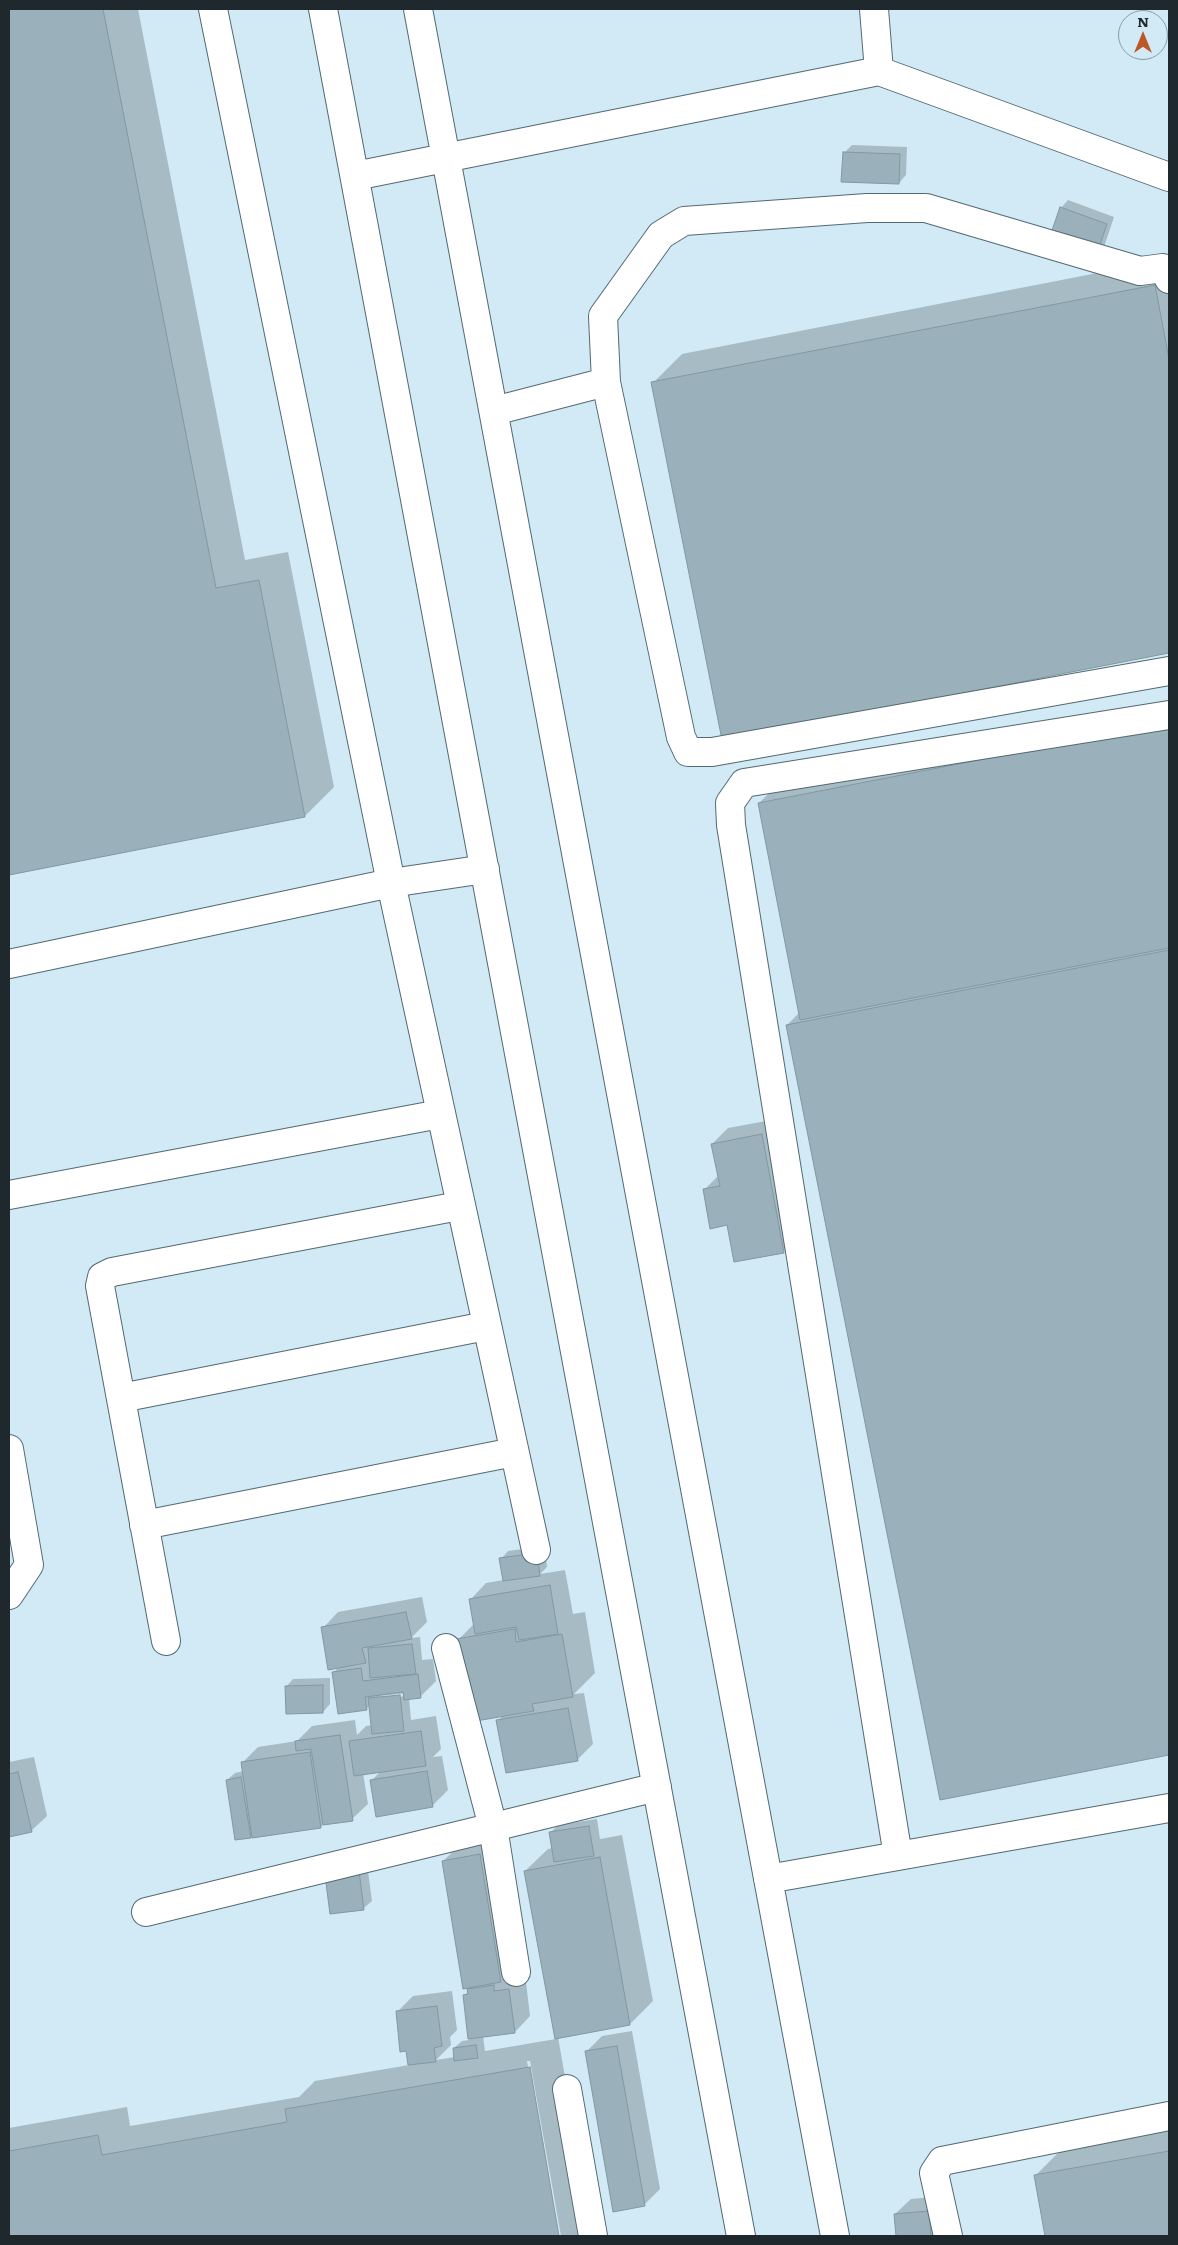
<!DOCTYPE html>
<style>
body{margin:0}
#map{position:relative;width:1178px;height:2245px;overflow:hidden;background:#d1eaf5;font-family:Literata,serif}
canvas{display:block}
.frame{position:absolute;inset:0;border:10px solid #1f282c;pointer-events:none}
.north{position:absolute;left:1118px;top:10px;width:50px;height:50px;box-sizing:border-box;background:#d1eaf5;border:1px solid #8a9ca5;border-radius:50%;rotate:0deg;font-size:14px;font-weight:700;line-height:20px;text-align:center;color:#1f282c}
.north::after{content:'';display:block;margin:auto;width:18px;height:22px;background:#bc5825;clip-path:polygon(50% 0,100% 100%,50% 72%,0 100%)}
</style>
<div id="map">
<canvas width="1178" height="2245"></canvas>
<div class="frame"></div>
<div class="north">N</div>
</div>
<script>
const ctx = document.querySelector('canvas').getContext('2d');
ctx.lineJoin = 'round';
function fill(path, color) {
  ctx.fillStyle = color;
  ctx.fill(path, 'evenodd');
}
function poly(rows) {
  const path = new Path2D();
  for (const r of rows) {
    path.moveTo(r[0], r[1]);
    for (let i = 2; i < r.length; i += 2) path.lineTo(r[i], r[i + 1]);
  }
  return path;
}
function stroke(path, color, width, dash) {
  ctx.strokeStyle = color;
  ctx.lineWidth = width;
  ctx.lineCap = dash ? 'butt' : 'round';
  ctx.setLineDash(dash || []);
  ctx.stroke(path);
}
fill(poly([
 [9,9,138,9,245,560,288,552,334,787,305,816,9,873],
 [852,145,907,147,906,175,899,183,844,153],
 [1068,200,1114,217,1104,247,1096,255,1061,208],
 [1169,259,1169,652,723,739,653,383,682,354],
 [1169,700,1169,1754,941,1798,787,1025,800,1012,759,803,788,774],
 [777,1119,799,1236,783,1252,728,1224,704,1190,719,1175,712,1144,728,1128],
 [545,1546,547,1567,540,1574,565,1570,573,1614,585,1612,595,1673,574,1694,584,1693,593,1744,577,1760,498,1721,503,1715,458,1640,475,1623,471,1599,486,1583,504,1580,501,1559,508,1551],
 [422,1597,427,1622,411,1638,420,1637,422,1660,433,1659,436,1681,420,1697,409,1698,411,1720,436,1716,441,1749,433,1757,442,1756,448,1790,432,1806,372,1780,381,1771,363,1773,368,1804,352,1819,324,1824,321,1827,253,1835,251,1837,227,1780,235,1773,244,1771,243,1762,258,1747,297,1741,312,1726,355,1720,357,1735,366,1726,373,1725,370,1705,366,1709,334,1672,339,1667,323,1628,338,1612],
 [407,1693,407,1696,377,1699,380,1696],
 [330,1678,330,1704,323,1712,286,1687,293,1679],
 [34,1757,47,1816,31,1831,9,1836,9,1762],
 [597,1819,600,1839,622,1835,653,2001,630,2024,558,2037,593,2236,561,2236,530,2061,527,2061,558,2236,9,2236,9,2128,127,2107,130,2126,299,2097,315,2081,409,2065,397,2012,413,1996,452,1991,457,2030,450,2037,451,2045,436,2060,455,2057,454,2048,462,2041,469,2040,464,1996,469,1991,443,1861,459,1846,495,1840,525,1974,530,2016,515,2032,483,2036,485,2051,556,2039,525,1871,548,1849,553,1848,551,1832,558,1825],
 [367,1864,372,1901,364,1908,331,1912],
 [632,2031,660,2189,644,2205,587,2051,602,2036],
 [1169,2128,1169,2236,1047,2236,1035,2176,1064,2147],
 [944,2196,948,2236,897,2236,895,2214,911,2199]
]), '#0003');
const building = poly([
 [9,9,103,9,216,588,259,580,305,817,9,875,9,9],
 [843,152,900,154,899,184,841,182,843,152],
 [1060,207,1107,224,1096,256,1049,239,1060,207],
 [1155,285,1169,359,1169,653,722,740,651,382,1155,285],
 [1169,723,1169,948,800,1020,758,803,1169,723],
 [1169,950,1169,1755,940,1800,786,1025,1169,950],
 [762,1134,784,1253,734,1262,727,1225,710,1229,703,1189,720,1186,711,1144,762,1134],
 [537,1553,540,1576,503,1581,499,1558,537,1553],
 [550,1585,558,1634,519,1640,516,1627,475,1634,469,1599,550,1585],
 [406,1612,412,1639,362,1648,366,1663,328,1670,321,1627,406,1612],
 [515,1629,516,1642,562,1634,573,1697,532,1704,534,1711,470,1722,456,1639,515,1629],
 [412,1644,416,1674,370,1678,368,1648,412,1644],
 [361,1668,363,1681,418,1674,421,1698,404,1700,403,1692,365,1697,367,1710,338,1714,332,1672,361,1668],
 [323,1685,323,1713,286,1714,285,1686,323,1685],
 [400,1695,404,1731,372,1734,368,1698,400,1695],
 [568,1708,578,1761,506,1773,496,1720,568,1708],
 [421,1731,426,1766,354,1776,349,1741,421,1731],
 [340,1735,353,1821,323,1825,311,1749,296,1751,295,1741,340,1735],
 [310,1752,321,1828,252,1838,241,1762,310,1752],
 [427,1771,433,1807,376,1817,370,1780,427,1771],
 [18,1772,32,1832,9,1837,9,1774,18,1772],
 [241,1777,251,1838,235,1840,226,1780,241,1777],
 [589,1826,594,1856,554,1862,549,1832,589,1826],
 [480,1854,501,1982,463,1989,442,1861,480,1854],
 [600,1857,630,2025,555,2039,524,1871,600,1857],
 [359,1871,364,1910,330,1914,325,1875,359,1871],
 [494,1985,494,1991,509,1989,515,2033,468,2039,463,1995,468,1994,467,1989,494,1985],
 [437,2006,442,2046,434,2048,436,2062,408,2065,406,2051,400,2052,396,2011,437,2006],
 [476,2045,478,2058,454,2061,453,2048,476,2045],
 [617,2046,645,2206,613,2212,585,2051,617,2046],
 [530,2067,559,2236,9,2236,9,2151,98,2135,102,2155,287,2122,285,2109,530,2067],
 [1169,2151,1169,2236,1045,2236,1034,2175,1169,2151],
 [929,2211,931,2236,896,2236,894,2214,929,2211]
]);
fill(building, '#9ab1bb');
stroke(building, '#8197a2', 1);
const minor = poly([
 [323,9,741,2236],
 [418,9,835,2236],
 [874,9,879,71],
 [355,176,879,71,1169,177],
 [1169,279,1163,268,1140,271,926,208,867,208,684,221,661,235,603,316,606,382,681,737,688,752,712,752,1169,671],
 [494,411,606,382],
 [485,869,391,883,536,1550],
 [9,964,391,883,213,9],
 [9,1195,440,1114],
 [121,1398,486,1326],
 [9,1449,29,1565,9,1595],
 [144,1525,514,1452],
 [166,1641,100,1286,102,1277,112,1272,459,1206],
 [446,1648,493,1827,516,1972],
 [898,1856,731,825,730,803,744,783,1169,715],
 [768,1879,1169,1808],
 [146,1912,657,1787],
 [567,2089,593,2236],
 [948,2236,934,2173,942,2161,1169,2116]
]);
stroke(minor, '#546973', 30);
stroke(minor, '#fff', 28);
</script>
